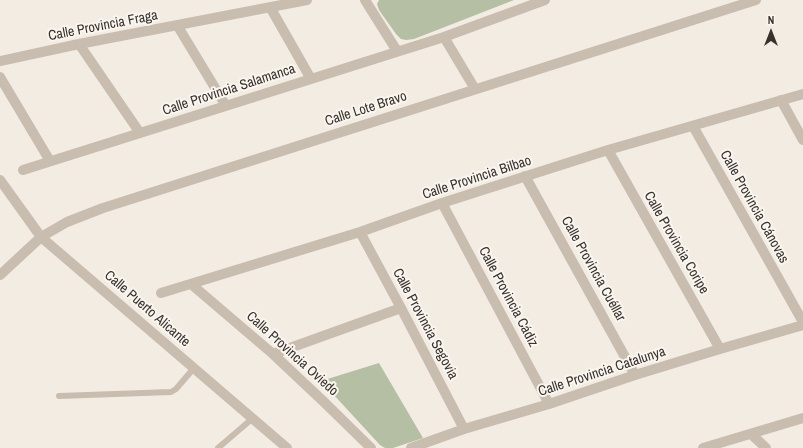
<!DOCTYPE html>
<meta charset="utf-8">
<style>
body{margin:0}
#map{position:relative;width:803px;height:448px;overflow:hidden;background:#f2ece3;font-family:"Archivo Narrow",sans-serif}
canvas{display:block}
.north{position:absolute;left:751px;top:12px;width:40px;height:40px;-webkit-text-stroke:3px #f9f5ef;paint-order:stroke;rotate:0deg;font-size:11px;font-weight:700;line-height:16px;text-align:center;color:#39312d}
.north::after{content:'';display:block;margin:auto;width:14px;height:18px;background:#39312d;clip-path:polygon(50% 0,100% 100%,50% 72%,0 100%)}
</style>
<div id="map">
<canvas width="803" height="448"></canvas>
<div class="north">N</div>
</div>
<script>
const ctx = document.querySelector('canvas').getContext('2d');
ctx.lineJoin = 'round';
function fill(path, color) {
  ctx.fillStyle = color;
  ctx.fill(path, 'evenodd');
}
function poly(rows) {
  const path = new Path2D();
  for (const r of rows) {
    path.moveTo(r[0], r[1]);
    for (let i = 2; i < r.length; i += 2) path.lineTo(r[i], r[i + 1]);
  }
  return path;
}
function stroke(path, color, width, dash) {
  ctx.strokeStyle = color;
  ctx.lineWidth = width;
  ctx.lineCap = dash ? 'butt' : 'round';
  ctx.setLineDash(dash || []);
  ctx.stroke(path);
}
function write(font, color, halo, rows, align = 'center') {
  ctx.font = font + ' "Archivo Narrow",sans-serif';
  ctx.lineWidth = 4;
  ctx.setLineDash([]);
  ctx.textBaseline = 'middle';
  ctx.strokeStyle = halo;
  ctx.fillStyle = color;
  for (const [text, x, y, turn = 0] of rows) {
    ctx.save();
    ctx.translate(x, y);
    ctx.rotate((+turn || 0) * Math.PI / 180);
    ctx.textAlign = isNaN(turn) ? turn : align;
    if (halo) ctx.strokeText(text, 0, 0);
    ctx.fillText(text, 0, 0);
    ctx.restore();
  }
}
fill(poly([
 [379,0,514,0,414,39,406,40,401,39,396,34,379,10,377,4],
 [379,363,423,438,393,448,385,448,380,445,321,381]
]), '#b5bfa4');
stroke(poly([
 [59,396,171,392,176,389,194,368],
 [218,448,253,418]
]), '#c9bdb0', 6);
stroke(poly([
 [365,0,397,51],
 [270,7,311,79],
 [177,25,226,106],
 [444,37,475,89],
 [79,44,140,133],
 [0,61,79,44,307,0],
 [0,77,50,161],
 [781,100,803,140],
 [693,126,803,322],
 [608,150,720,349],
 [23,170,444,37,545,0],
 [525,176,635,375],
 [442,203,549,404],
 [360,232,401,308,464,429],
 [41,237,287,448],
 [191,284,273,354,324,402,371,448],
 [161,293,360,232,442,203,608,150,803,94],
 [273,354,401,308],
 [751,434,766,448],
 [411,448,464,429,549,404,635,375,720,349,803,325],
 [703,448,803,418]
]), '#c9bdb0', 10);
stroke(poly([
 [0,180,41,237],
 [0,275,41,237,67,222,103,208,756,0]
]), '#c9bdb0', 10);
write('14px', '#39312d', '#f9f5ef', [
 ["Calle Provincia Fraga",103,26,-11],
 ["Calle Provincia Salamanca",229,90,-18],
 ["Calle Lote Bravo",366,109,-18],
 ["Calle Provincia Bilbao",477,178,-18],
 ["Calle Provincia Cánovas",754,207,61],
 ["Calle Provincia Coripe",676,243,60],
 ["Calle Provincia Cuéllar",593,269,61],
 ["Calle Provincia Cádiz",508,297,62],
 ["Calle Puerto Alicante",147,309,41],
 ["Calle Provincia Segovia",425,324,62],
 ["Calle Provincia Oviedo",292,354,42],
 ["Calle Provincia Catalunya",602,372,-18]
]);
</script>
